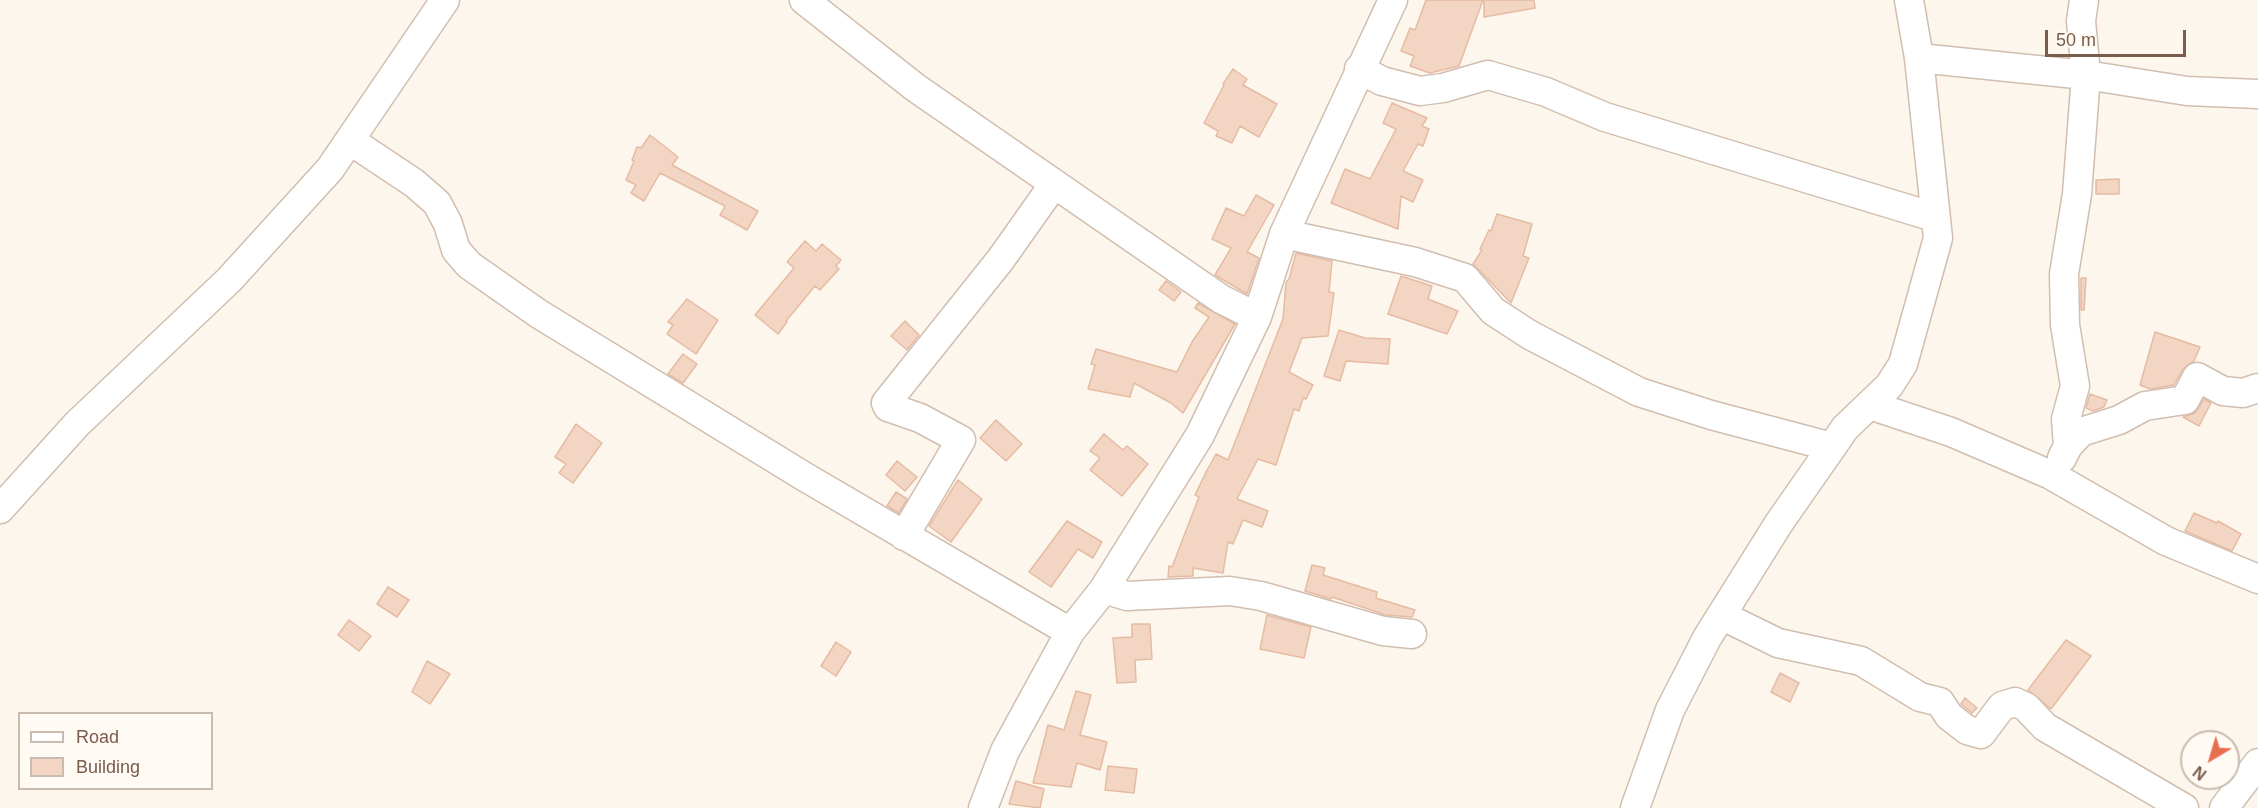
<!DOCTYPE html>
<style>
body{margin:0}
#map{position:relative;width:2258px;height:808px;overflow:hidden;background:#fdf6ec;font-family:Arial,sans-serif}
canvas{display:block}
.legend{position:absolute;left:18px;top:712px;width:195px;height:78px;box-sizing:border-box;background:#fffaf3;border:2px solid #cabbb1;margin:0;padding:8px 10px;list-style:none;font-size:18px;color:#7a5c4d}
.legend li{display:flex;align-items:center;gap:12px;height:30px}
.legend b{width:30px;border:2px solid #cabbb1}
.north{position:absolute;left:2180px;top:730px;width:60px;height:60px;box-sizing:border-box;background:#fffaf3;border:2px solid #cabbb1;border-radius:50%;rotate:218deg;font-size:16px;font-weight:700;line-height:24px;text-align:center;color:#7a5c4d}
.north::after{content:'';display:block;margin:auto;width:21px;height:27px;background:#e76f51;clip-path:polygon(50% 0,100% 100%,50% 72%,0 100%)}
.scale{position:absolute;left:2045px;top:30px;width:141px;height:27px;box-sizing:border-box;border:3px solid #7a5c4d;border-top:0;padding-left:8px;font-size:18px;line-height:21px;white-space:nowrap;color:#7a5c4d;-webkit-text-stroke:4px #fffaf3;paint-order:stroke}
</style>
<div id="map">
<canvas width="2258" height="808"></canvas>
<ul class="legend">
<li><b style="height:8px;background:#fff"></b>Road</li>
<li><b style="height:16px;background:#f3d5c3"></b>Building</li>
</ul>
<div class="north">N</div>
<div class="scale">50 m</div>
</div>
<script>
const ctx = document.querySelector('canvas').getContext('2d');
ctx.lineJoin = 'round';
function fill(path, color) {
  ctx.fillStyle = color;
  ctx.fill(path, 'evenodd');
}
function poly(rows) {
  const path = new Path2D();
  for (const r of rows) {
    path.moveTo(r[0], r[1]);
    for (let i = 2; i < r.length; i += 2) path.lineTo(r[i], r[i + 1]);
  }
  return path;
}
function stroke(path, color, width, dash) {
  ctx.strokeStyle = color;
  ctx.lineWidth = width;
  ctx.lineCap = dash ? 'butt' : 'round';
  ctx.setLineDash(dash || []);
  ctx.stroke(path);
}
const building = poly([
 [1426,0,1483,0,1459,66,1430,73,1410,66,1414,56,1401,51,1410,28,1415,30,1426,0],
 [1484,0,1534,0,1535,8,1484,17,1484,0],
 [1233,69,1247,79,1243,85,1277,104,1259,137,1240,126,1232,143,1216,136,1218,131,1204,123,1224,85,1223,84,1233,69],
 [1392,103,1427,118,1422,126,1429,129,1423,146,1418,144,1403,171,1423,180,1413,202,1401,196,1398,229,1331,203,1345,169,1370,179,1396,129,1383,123,1392,103],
 [650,135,678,157,672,165,758,211,747,230,720,215,725,206,660,173,644,201,631,193,636,185,626,180,634,161,632,160,637,147,641,148,650,135],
 [2119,179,2119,194,2096,194,2096,180,2119,179],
 [1256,195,1274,205,1247,252,1259,258,1247,294,1215,275,1231,248,1212,239,1226,208,1244,216,1256,195],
 [1497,214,1532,224,1523,256,1529,258,1511,303,1473,264,1482,250,1480,249,1489,230,1491,231,1497,214],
 [805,241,816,251,822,244,841,260,836,266,839,269,820,290,815,286,786,321,787,322,778,334,755,315,794,268,787,262,805,241],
 [1296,253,1332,261,1329,292,1334,293,1328,336,1302,338,1289,372,1313,385,1306,399,1303,398,1299,411,1294,409,1276,465,1258,459,1237,499,1268,511,1262,527,1243,520,1233,544,1228,542,1223,573,1193,568,1193,576,1168,577,1169,566,1172,567,1199,497,1195,495,1206,472,1216,454,1228,460,1283,319,1286,282,1289,279,1296,253],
 [1401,276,1432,286,1428,299,1458,311,1447,334,1388,314,1401,276],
 [2081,278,2086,278,2084,310,2081,310,2081,278],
 [1166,281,1181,292,1174,301,1159,290,1166,281],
 [687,299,718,320,696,354,667,334,673,325,668,322,687,299],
 [1198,303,1235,324,1183,413,1171,403,1134,383,1130,397,1088,389,1095,365,1091,364,1096,349,1177,372,1192,342,1209,317,1195,308,1198,303],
 [905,321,919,335,907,350,891,336,905,321],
 [1339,330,1365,338,1390,339,1388,364,1346,361,1340,381,1324,376,1339,330],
 [2155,332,2200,347,2194,361,2183,369,2174,385,2150,389,2140,385,2155,332],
 [683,354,697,364,683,383,668,374,683,354],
 [2090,394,2107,400,2104,407,2093,411,2086,408,2090,394],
 [2204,399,2211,403,2199,426,2183,417,2195,413,2204,399],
 [996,420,1022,444,1006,461,980,438,996,420],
 [576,424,602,443,573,483,559,473,566,464,555,457,576,424],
 [1104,434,1123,450,1127,446,1148,464,1122,496,1090,470,1100,458,1090,451,1104,434],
 [897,461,917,477,905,491,886,475,897,461],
 [958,480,982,499,951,542,929,526,958,480],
 [896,492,907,499,899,513,887,506,896,492],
 [2194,513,2217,523,2218,521,2241,534,2232,551,2185,531,2194,513],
 [1067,521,1102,542,1093,558,1078,549,1051,587,1029,572,1067,521],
 [1312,565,1325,568,1323,575,1377,592,1376,598,1415,610,1412,617,1386,615,1332,597,1331,599,1305,591,1312,565],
 [388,587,409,600,397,617,377,604,388,587],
 [1267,615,1311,627,1304,658,1260,649,1267,615],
 [349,620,371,636,359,651,338,635,349,620],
 [1132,624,1150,624,1152,659,1135,660,1136,682,1117,683,1113,638,1132,637,1132,624],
 [2066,640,2091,656,2051,709,2028,690,2066,640],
 [836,642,851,652,836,676,821,666,836,642],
 [427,661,450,674,430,704,412,692,427,661],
 [1780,673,1799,683,1790,702,1771,692,1780,673],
 [1076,691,1091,695,1080,735,1107,742,1100,770,1077,763,1071,787,1033,783,1048,725,1064,730,1076,691],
 [1965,698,1977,708,1972,713,1961,704,1965,698],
 [1108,766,1137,769,1134,793,1105,790,1108,766],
 [1016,781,1044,789,1040,808,1009,804,1016,781]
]);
fill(building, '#f3d5c3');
stroke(building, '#e6bba3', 1.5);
const minor = poly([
 [804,0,916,88,1221,299,1257,317],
 [1919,58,2086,75,2187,91,2258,94],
 [1359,69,1382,81,1420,91,1443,88,1488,75,1546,92,1605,117,1934,217],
 [351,141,414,183,437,203,448,224,456,250,469,265,539,314,805,477,1070,632],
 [1284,234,1415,262,1465,278,1493,311,1530,335,1639,392,1711,415,1832,447],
 [1870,405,1951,432,2051,475,2166,541,2258,579],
 [2068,446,2066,419,2075,386,2065,325,2064,274,2077,194,2086,75,2081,21,2084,0],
 [2062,458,2068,446,2081,432,2119,420,2145,406,2185,400,2197,377,2223,391,2243,393,2258,388],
 [0,509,77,424,229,280,330,169,445,0],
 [904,536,961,440,920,418,888,407,886,403,1001,259,1054,184],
 [1104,589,1127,596,1230,591,1261,596,1383,631,1412,634],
 [1723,616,1778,643,1861,661,1920,697,1940,702,1949,716,1967,730,1981,734,2002,706,2015,702,2026,707,2045,727,2184,808],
 [983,808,1005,751,1070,632,1104,589,1200,435,1257,317,1284,234,1393,0],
 [1635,808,1670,710,1707,638,1779,523,1832,447,1845,428,1889,386,1903,364,1938,238,1919,58,1909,0],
 [2224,808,2258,763]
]);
stroke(minor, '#d1beb0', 31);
stroke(minor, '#fff', 28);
</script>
